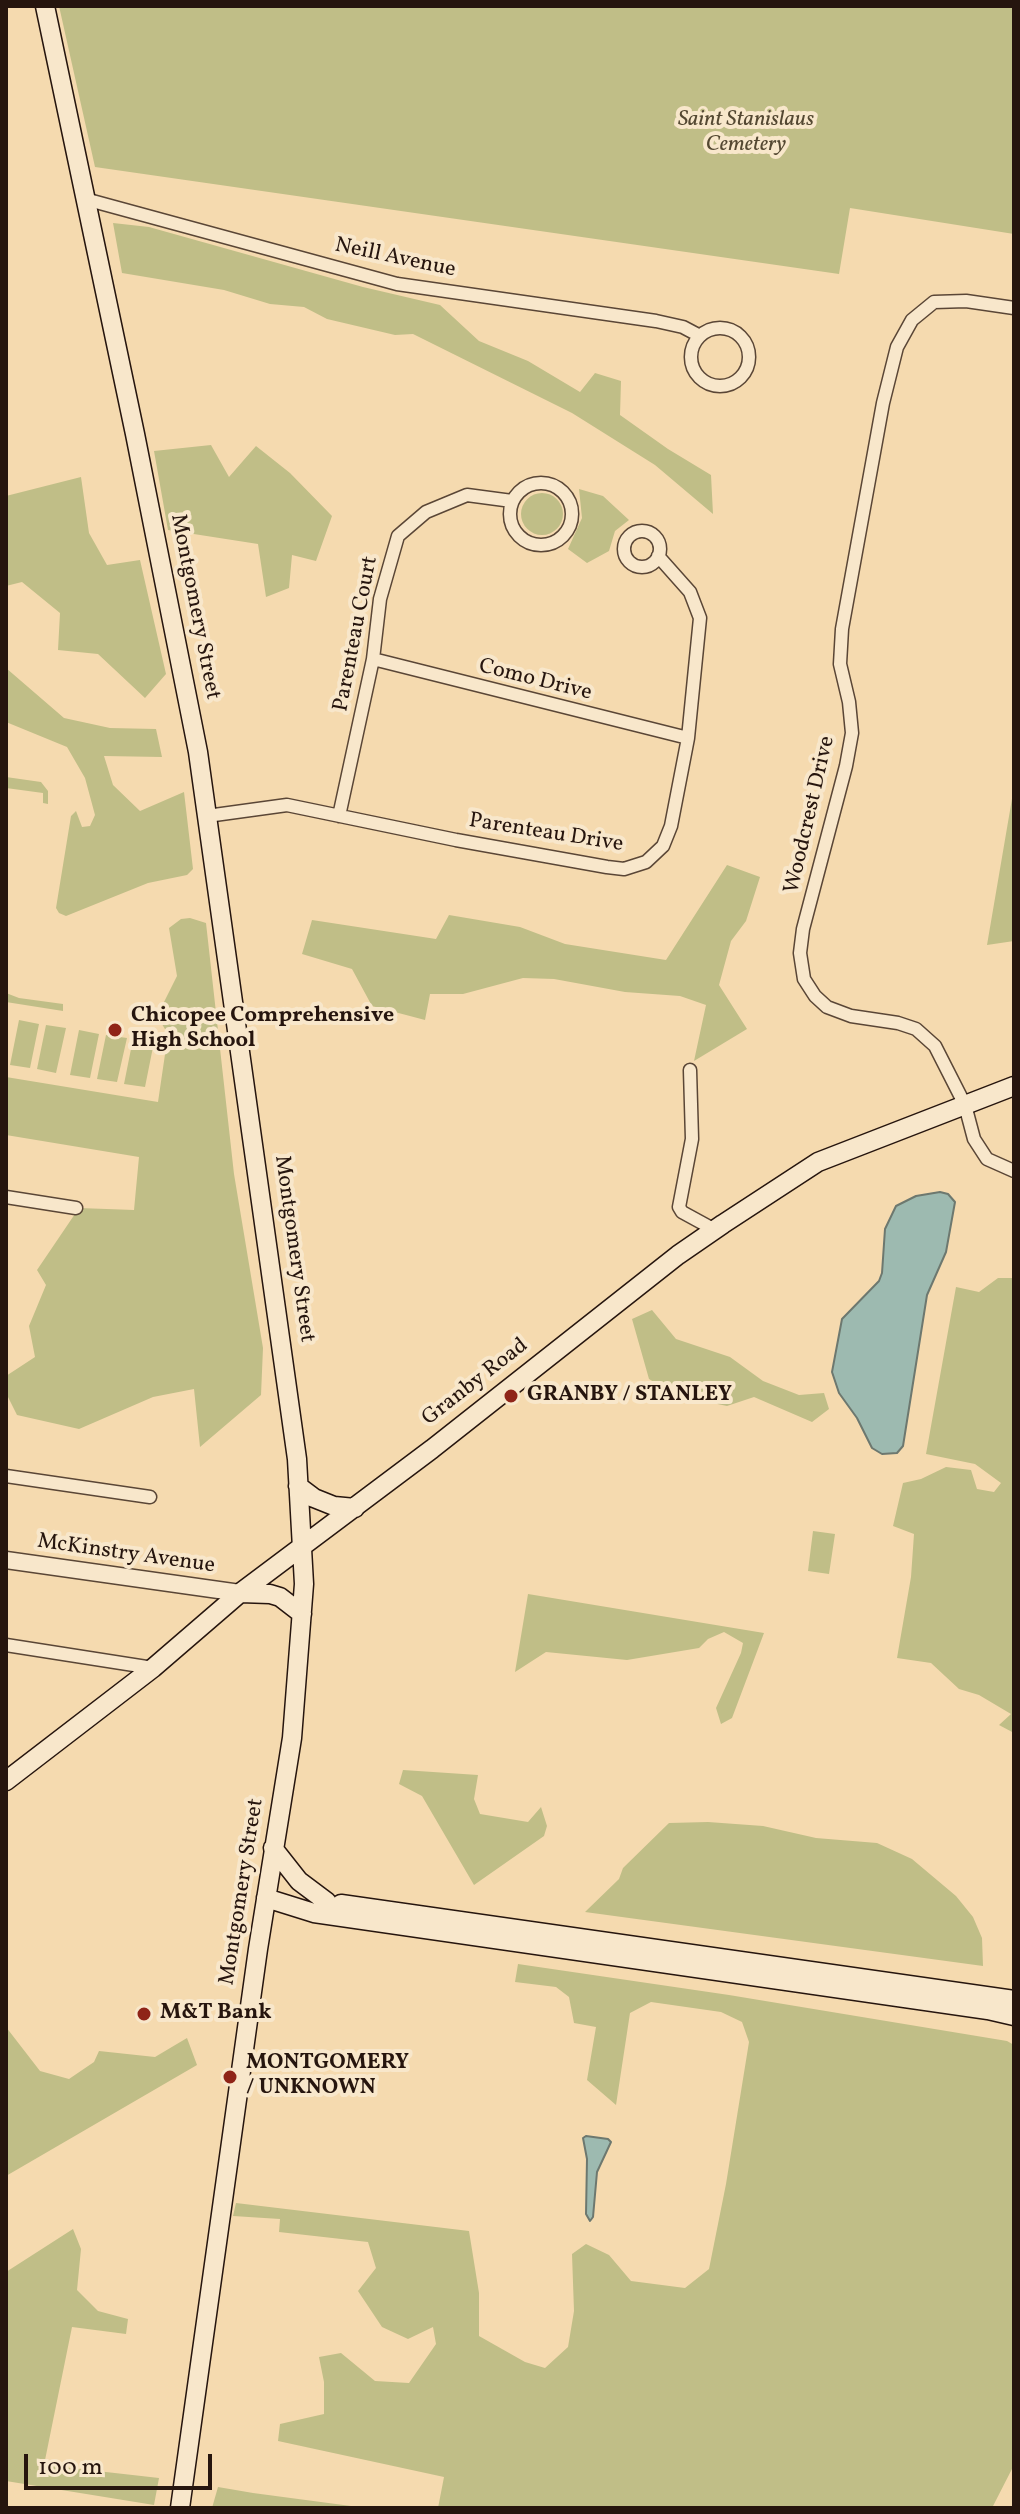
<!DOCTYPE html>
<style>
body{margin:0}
#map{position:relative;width:1020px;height:2514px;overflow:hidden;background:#f5daaf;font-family:Vollkorn,serif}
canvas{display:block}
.frame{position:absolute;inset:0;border:8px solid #26150e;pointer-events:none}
.scale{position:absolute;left:24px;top:2454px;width:188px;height:36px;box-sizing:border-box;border:4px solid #26150e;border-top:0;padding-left:10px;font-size:24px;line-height:28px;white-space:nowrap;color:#26150e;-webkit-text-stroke:6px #f8e7cb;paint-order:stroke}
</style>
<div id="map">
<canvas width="1020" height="2514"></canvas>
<div class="frame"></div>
<div class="scale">100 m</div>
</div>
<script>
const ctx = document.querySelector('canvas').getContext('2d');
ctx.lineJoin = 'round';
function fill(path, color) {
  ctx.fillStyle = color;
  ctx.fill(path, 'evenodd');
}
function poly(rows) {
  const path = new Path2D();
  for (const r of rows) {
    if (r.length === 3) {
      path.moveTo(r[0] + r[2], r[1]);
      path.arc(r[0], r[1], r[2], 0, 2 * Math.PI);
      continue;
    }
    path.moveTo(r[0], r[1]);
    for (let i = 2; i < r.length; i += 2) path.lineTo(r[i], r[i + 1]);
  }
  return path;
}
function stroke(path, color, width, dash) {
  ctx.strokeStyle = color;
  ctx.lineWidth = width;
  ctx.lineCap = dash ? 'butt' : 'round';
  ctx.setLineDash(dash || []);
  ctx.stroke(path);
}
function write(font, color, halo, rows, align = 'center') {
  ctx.font = font + ' Vollkorn,serif';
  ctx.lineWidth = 8;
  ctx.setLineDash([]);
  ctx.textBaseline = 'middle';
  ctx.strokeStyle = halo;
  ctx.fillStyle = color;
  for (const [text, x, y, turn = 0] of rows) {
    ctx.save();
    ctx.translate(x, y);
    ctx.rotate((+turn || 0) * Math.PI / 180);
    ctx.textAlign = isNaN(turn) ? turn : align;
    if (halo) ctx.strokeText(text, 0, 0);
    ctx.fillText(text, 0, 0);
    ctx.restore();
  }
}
fill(poly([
 [59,6,1014,6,1014,234,850,208,839,274,95,167],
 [113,223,149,227,363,287,440,305,479,341,528,361,580,392,595,373,621,381,620,415,668,449,711,475,713,514,655,465,572,413,413,334,395,335,327,319,304,307,270,304,224,290,122,273],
 [211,445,229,477,256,446,290,473,332,516,316,561,292,555,289,588,266,597,258,544,168,530,154,451],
 [81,477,89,533,107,565,140,560,166,674,145,698,98,654,58,650,60,613,22,582,6,586,6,496],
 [579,489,603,496,629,520,615,531,609,551,587,563,568,549,582,518],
 [542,514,21],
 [6,668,64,718,110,728,156,729,162,757,104,756,113,785,140,811,184,792,193,869,187,875,148,883,66,916,59,913,56,908,71,816,76,811,82,827,90,826,95,815,85,778,67,747,6,722],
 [6,777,41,782,48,791,48,804,43,803,43,793,6,788],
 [1014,787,1014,941,987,945],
 [727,865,760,877,746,921,731,941,719,985,747,1029,694,1061,706,1005,680,996,625,992,554,979,523,978,463,994,430,994,425,1020,372,1006,352,969,302,954,312,920,436,939,449,915,520,927,565,944,666,960],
 [190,918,206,923,234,1174,263,1348,261,1395,200,1447,194,1389,153,1397,79,1429,17,1415,6,1393,6,1376,35,1357,29,1326,46,1285,37,1270,79,1208,134,1210,139,1157,6,1135,6,1077,158,1102,168,1034,157,1016,177,976,169,928,181,919],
 [6,993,19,998,63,1004,63,1011,6,1002],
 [19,1020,39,1024,30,1068,10,1065],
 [46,1025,66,1028,56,1073,37,1069],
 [79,1030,99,1034,90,1078,70,1075],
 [106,1035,127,1038,117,1082,97,1079],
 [133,1039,154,1042,145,1087,124,1084],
 [998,1278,1014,1278,1014,1733,999,1725,1011,1714,979,1695,959,1689,931,1663,897,1658,911,1577,914,1534,893,1526,903,1483,921,1479,946,1467,971,1470,977,1489,994,1492,1001,1483,975,1464,926,1454,956,1287,979,1292],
 [652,1310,676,1339,730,1357,763,1381,799,1395,824,1393,829,1409,812,1422,754,1397,727,1406,675,1395,649,1379,632,1319],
 [813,1531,835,1534,829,1574,808,1571],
 [528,1594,764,1633,732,1718,721,1724,716,1708,741,1653,743,1643,724,1632,708,1639,699,1648,627,1660,546,1652,515,1672],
 [403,1770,478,1775,474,1799,480,1814,528,1822,541,1807,547,1826,544,1836,474,1885,422,1796,399,1784],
 [708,1822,763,1826,816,1838,877,1843,912,1859,956,1896,973,1917,982,1938,983,1966,585,1912,619,1879,623,1868,669,1823],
 [518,1964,729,1995,1007,2041,1014,2045,1014,2465,992,2508,438,2508,444,2477,278,2441,280,2424,324,2414,324,2382,319,2357,341,2353,375,2381,409,2383,436,2344,433,2327,408,2339,382,2327,358,2291,376,2268,368,2242,279,2232,280,2219,233,2216,236,2203,469,2231,479,2293,479,2336,525,2362,545,2368,568,2347,574,2311,572,2254,586,2244,609,2255,631,2281,685,2288,709,2269,726,2184,749,2042,742,2022,721,2012,651,2002,630,2013,616,2105,587,2080,596,2027,574,2023,569,1997,556,1987,515,1982],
 [6,2027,40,2071,69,2079,94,2062,99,2051,155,2057,187,2038,197,2065,6,2176],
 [73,2229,81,2249,77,2290,98,2311,128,2319,126,2334,72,2327,44,2465,159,2478,154,2505,6,2481,6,2272],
 [218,2487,253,2493,366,2508,212,2508]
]), '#c0be87');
const water = poly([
 [940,1192,948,1194,955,1202,946,1252,927,1295,903,1446,897,1453,882,1454,872,1448,857,1418,839,1393,832,1372,842,1319,879,1281,882,1273,885,1229,896,1206,916,1196,940,1192],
 [586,2136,608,2139,611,2142,597,2172,593,2217,590,2221,586,2214,587,2159,583,2138,586,2136]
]);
fill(water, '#9dbab0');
stroke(water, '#6d786f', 2);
const minor = poly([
 [85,199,397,284,656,321,683,327,700,336],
 [1014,308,966,301,934,302,912,320,897,347,883,403,842,629,840,664,849,702,852,733,846,766,803,929,800,953,804,979,815,996,827,1007,851,1016,898,1023,916,1029,935,1046,965,1105,974,1139,987,1159,1014,1171],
 [720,357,29],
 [541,514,31],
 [642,549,18],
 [373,659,688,738],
 [207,816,287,805,456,840,607,867,624,869,646,862,663,846,671,826,688,738,700,618,690,592,658,556],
 [339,816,373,659,380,599,398,536,426,512,467,495,512,501],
 [690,1070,692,1139,679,1207,682,1212,715,1230],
 [6,1197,76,1208],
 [6,1476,150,1497],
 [6,1645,153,1668]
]);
const tertiary = poly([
 [6,1560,240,1593]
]);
const secondary = poly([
 [45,6,135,434,198,752,297,1459,304,1584,292,1738,258,1949,180,2508],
 [298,1486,314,1498,334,1506,355,1508],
 [240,1593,270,1594,280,1597,302,1614],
 [6,1781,153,1668,240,1593,432,1449,678,1255,723,1224,818,1162,1014,1086],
 [273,1848,299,1881,327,1902],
 [266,1898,314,1913,988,2010,1014,2016],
 [341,1904,1014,2000]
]);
stroke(minor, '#5a4636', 15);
stroke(tertiary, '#5a4636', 19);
stroke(secondary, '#26150e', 21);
stroke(minor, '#f8e7cb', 12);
stroke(tertiary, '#f8e7cb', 16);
stroke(secondary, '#f8e7cb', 18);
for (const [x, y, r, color] of [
 [115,1030,8,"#8f2418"],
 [511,1396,8,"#8f2418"],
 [144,2014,8,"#8f2418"],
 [230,2077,8,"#8f2418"]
]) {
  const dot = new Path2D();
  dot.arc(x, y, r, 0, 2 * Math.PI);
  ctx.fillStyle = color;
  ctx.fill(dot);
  stroke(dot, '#f8e7cb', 3);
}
write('italic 22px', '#544832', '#f8e7cb', [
 ["Saint Stanislaus",746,121],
 ["Cemetery",746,146]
]);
write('22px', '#26150e', '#f8e7cb', [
 ["Neill Avenue",395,259,12],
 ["Montgomery Street",194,607,79],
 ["Parenteau Court",357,634,-79],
 ["Como Drive",535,681,14],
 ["Woodcrest Drive",811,815,-77],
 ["Parenteau Drive",546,834,9],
 ["Montgomery Street",293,1249,82],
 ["Granby Road",476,1383,-38],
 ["McKinstry Avenue",126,1555,8],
 ["Montgomery Street",243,1892,-81]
]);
write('bold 22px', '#26150e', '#f8e7cb', [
 ["Chicopee Comprehensive",131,1017],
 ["High School",131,1042],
 ["GRANBY / STANLEY",527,1396],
 ["M&T Bank",160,2014],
 ["MONTGOMERY",246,2064],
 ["/ UNKNOWN",246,2089]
], 'left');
</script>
